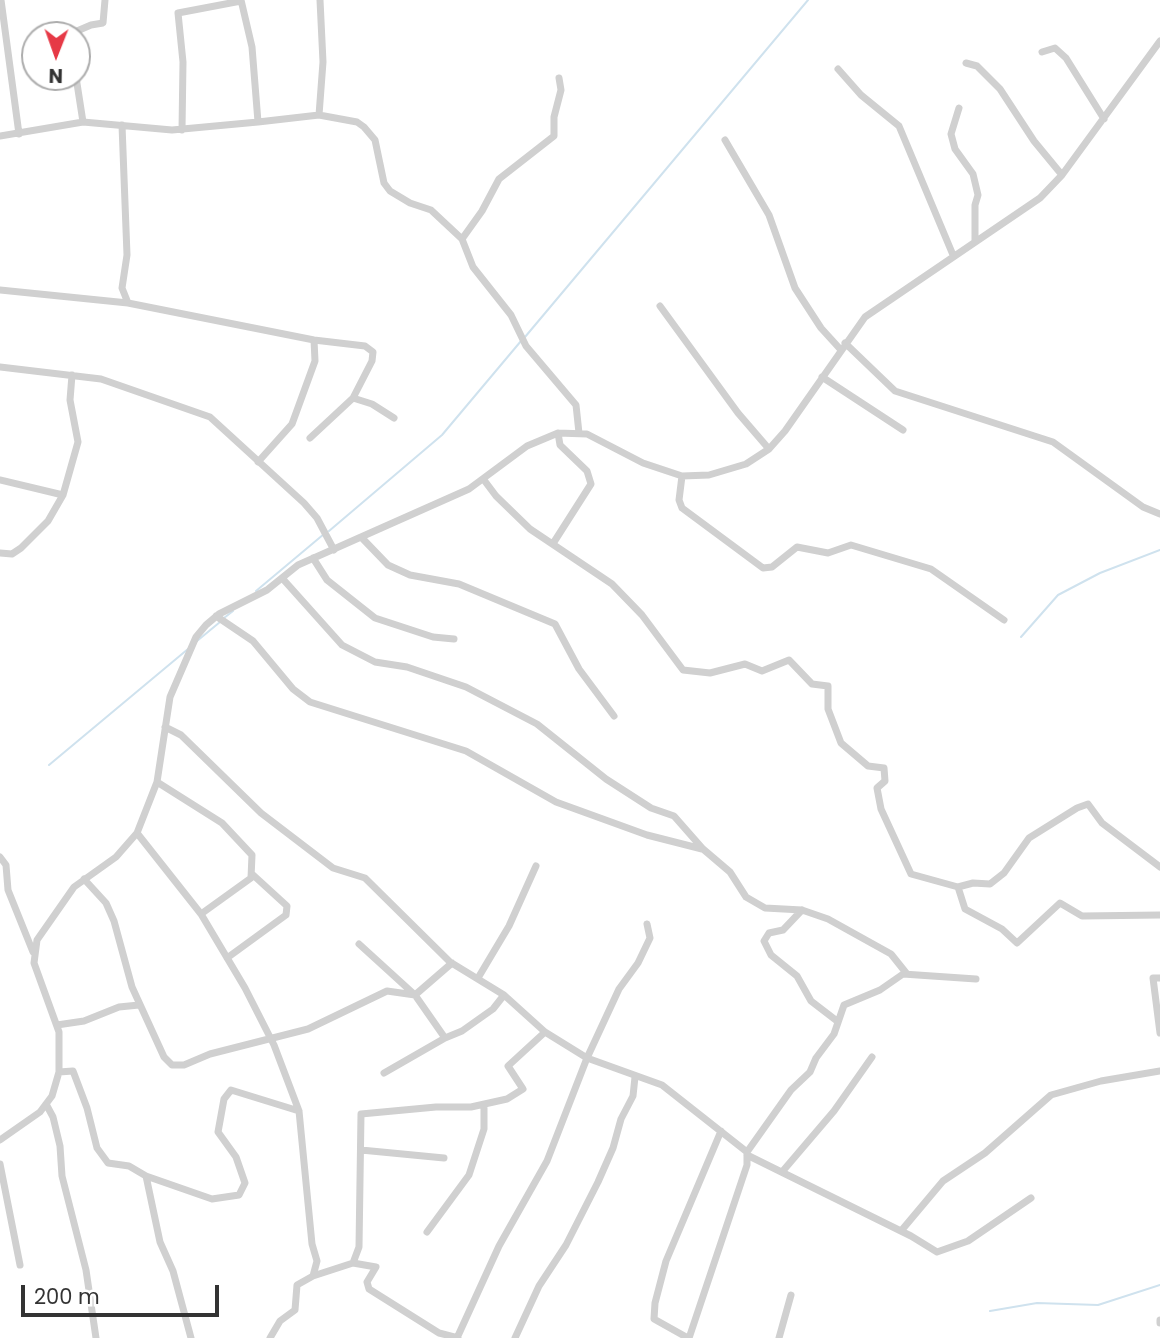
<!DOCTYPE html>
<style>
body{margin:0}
#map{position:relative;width:1160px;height:1338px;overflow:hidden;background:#fff;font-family:Poppins,sans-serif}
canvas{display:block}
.north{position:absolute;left:21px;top:21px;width:70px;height:70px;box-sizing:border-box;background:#fff;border:2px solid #adadad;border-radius:50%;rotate:181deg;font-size:19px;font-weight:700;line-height:28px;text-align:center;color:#333}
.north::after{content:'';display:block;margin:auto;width:24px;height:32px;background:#e63946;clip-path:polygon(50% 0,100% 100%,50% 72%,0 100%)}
.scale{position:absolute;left:21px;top:1285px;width:198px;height:32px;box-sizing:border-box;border:4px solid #333;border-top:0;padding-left:9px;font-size:21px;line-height:24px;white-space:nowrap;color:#333;-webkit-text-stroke:5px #fff;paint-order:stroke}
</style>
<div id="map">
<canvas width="1160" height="1338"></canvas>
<div class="north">N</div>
<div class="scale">200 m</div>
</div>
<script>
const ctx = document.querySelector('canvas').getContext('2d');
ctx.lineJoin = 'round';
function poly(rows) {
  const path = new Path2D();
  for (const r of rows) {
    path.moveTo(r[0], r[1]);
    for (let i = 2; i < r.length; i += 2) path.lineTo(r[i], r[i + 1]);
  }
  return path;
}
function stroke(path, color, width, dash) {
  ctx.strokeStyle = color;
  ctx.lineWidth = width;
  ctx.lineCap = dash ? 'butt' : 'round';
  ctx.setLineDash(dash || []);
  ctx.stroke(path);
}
stroke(poly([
 [525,337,808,0],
 [329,531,442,435,521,341],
 [256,591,324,534],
 [224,618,233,611],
 [1021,637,1058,595,1100,573,1160,550],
 [197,641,220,622],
 [49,765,188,649],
 [990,1311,1037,1303,1098,1305,1160,1285]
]), '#cfe2ee', 2);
stroke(poly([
 [1,0,19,134],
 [241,0,252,47,258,122,319,115,357,122,364,127,375,140,384,183,390,191,410,203,431,210,462,239,473,267,511,315,526,346,576,405,579,433],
 [77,35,77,31,91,25,103,23,105,0],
 [1042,52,1055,48,1066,58,1104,119],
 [966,63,977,66,1000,89,1034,141,1062,175],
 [838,69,861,95,899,126,953,255],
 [76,77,83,122],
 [959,108,951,134,955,149,973,174,978,195,975,205,975,241],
 [319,115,323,62,320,0],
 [122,125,127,255,122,288,128,303],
 [182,130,183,62,178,13,241,1],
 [0,136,83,122,172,130,258,122],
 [725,140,769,215,795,288,821,328,841,350],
 [462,239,482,211,499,179,554,136,554,117,561,90,559,78],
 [0,290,128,303,314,340,365,346,373,352,372,361,353,398],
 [660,306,738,413,769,449],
 [845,343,895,391,1053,442,1143,507,1160,514],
 [0,367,101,379,210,417,304,503,317,518,334,550],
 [822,377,903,430],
 [310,438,353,398,372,404,394,418],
 [258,462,292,424,315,361,314,340],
 [682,476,679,500,682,508,763,568,772,567,797,547,828,553,851,545,931,569,1004,620],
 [0,480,63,495],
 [484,480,496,496,530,529,612,584,642,615,683,670,710,673,745,664,762,671,789,660,812,684,828,686,828,709,841,743,868,766,884,768,885,781,877,788,881,809,911,874,958,887,965,909,1002,929,1017,943,1060,903,1082,916,1160,915],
 [362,538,388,565,410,575,459,584,555,624,579,669,614,716],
 [554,542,591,484,587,471,560,445,558,433],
 [0,553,12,554,21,548,48,521,63,495,78,442,70,400,72,375],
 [313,558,327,580,375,618,433,637,454,639],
 [282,578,342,645,375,662,407,667,466,687,537,724,606,779,651,808,674,816,703,849,730,872,746,897,765,908,802,910,828,919,891,954,907,974],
 [216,616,253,641,293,689,310,702,466,751,556,802,647,835,702,849],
 [165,727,181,735,261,813,333,868,365,878,450,962,504,995,545,1032,587,1058,662,1085,747,1152,747,1165,689,1338],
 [157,782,222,823,252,855,251,878,201,914],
 [137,833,201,914,245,988,274,1045,299,1111,312,1244,317,1261,313,1276,297,1285,295,1310,280,1321,270,1338],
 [0,857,6,865,8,890,33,952],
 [84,879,106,903,114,921,132,987,164,1057,172,1065,184,1065,210,1054,308,1029,387,991,415,995,452,963],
 [958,887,973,883,990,884,1004,873,1029,838,1077,808,1088,804,1102,823,1160,867],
 [802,910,783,930,769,933,764,941,771,955,797,976,811,1001,837,1021],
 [359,944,415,995,445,1038],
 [227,958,286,915,287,906,252,874],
 [478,978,509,926,536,866],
 [1160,978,1153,978,1160,1033],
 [57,1025,84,1021,119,1007,139,1005],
 [59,1072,73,1071,87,1108,97,1148,108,1163,129,1166,146,1176,160,1242,173,1271,191,1338],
 [384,1073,445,1038,462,1031,493,1009,504,995],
 [46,1104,53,1117,60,1146,62,1176,86,1270,96,1338],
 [0,1140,40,1112,52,1096,59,1072,59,1032,34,963,37,940,74,887,116,857,137,833,157,782,170,697,196,637,206,625,219,614,267,590,298,565,469,489,527,446,558,433,587,434,643,463,682,476,709,475,746,464,769,449,785,431,865,317,1040,198,1062,175,1160,41],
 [361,1150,444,1158],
 [747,1152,791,1090,810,1072,816,1058,834,1034,844,1005,880,990,903,974,976,979],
 [747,1155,911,1236,937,1252,968,1241,1031,1198],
 [0,1164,20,1265],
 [782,1172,834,1111,872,1057],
 [146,1176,212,1199,239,1195,245,1183,236,1157,218,1132,224,1099,231,1090,299,1111],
 [901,1231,943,1181,985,1153,1051,1095,1101,1081,1160,1071],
 [427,1232,469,1175,484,1129,484,1106],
 [353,1263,376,1267,367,1282,369,1289,439,1333,458,1338],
 [313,1276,353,1263,359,1247,361,1114,436,1107,471,1107,507,1099,523,1089,508,1066,545,1032],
 [1160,1320,1160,1323],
 [457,1338,499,1246,547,1161,587,1058,619,989,638,963,650,938,647,924],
 [515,1338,539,1286,566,1245,598,1182,613,1148,621,1119,633,1096,635,1077],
 [688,1338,654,1319,655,1303,666,1261,721,1131],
 [779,1338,791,1295]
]), '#d0d0d0', 7);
</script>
